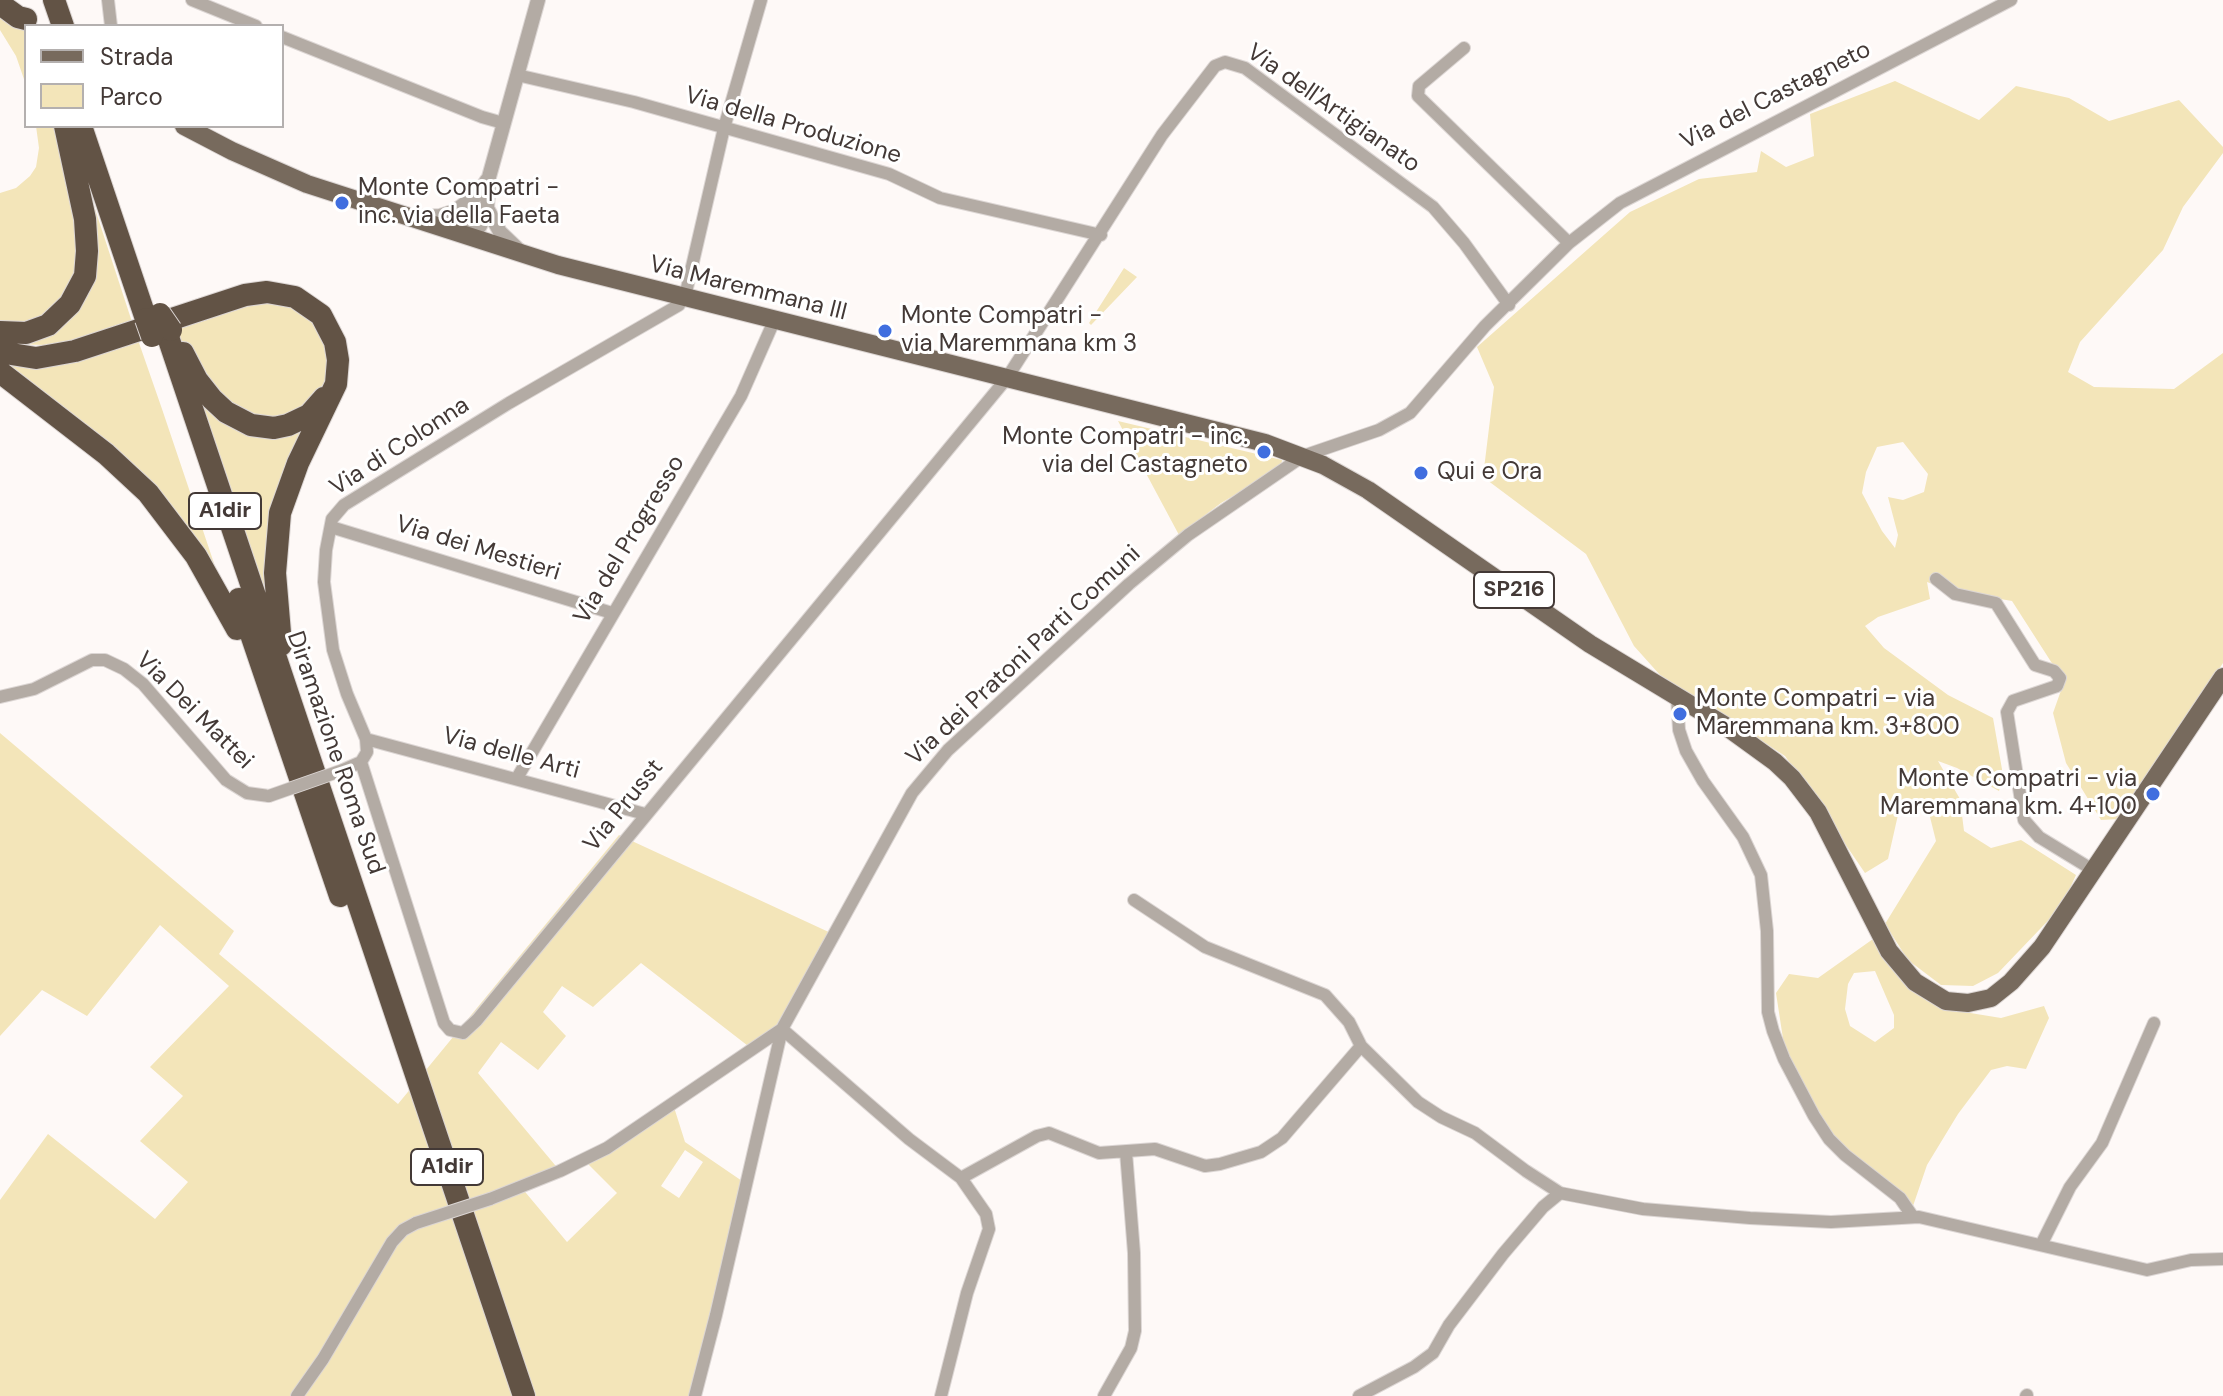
<!DOCTYPE html>
<style>
body{margin:0}
#map{position:relative;width:2223px;height:1396px;overflow:hidden;background:#fef9f7;font-family:"DM Sans",sans-serif}
canvas{display:block}
.legend{position:absolute;left:24px;top:24px;width:260px;height:104px;box-sizing:border-box;background:#fff;border:2px solid #b4b0af;margin:0;padding:10px 14px;list-style:none;font-size:24px;color:#433936}
.legend li{display:flex;align-items:center;gap:16px;height:40px}
.legend b{width:40px;border:2px solid #b4b0af}
</style>
<div id="map">
<canvas width="2223" height="1396"></canvas>
<ul class="legend">
<li><b style="height:10px;background:#776a5d"></b>Strada</li>
<li><b style="height:22px;background:#f3e5b9"></b>Parco</li>
</ul>
</div>
<script>
const ctx = document.querySelector('canvas').getContext('2d');
ctx.lineJoin = 'round';
function fill(path, color) {
  ctx.fillStyle = color;
  ctx.fill(path, 'evenodd');
}
function poly(rows) {
  const path = new Path2D();
  for (const r of rows) {
    path.moveTo(r[0], r[1]);
    for (let i = 2; i < r.length; i += 2) path.lineTo(r[i], r[i + 1]);
  }
  return path;
}
function stroke(path, color, width, dash) {
  ctx.strokeStyle = color;
  ctx.lineWidth = width;
  ctx.lineCap = dash ? 'butt' : 'round';
  ctx.setLineDash(dash || []);
  ctx.stroke(path);
}
function write(font, color, halo, rows, align = 'center') {
  ctx.font = font + ' "DM Sans",sans-serif';
  ctx.lineWidth = 6;
  ctx.setLineDash([]);
  ctx.textBaseline = 'middle';
  ctx.strokeStyle = halo;
  ctx.fillStyle = color;
  for (const [text, x, y, turn = 0] of rows) {
    ctx.save();
    ctx.translate(x, y);
    ctx.rotate((+turn || 0) * Math.PI / 180);
    ctx.textAlign = isNaN(turn) ? turn : align;
    if (halo) ctx.strokeText(text, 0, 0);
    ctx.fillText(text, 0, 0);
    ctx.restore();
  }
}
fill(poly([
 [0,11,26,29,26,85,16,56,0,30],
 [1895,81,1979,120,2016,86,2069,98,2109,121,2179,100,2223,147,2223,153,2183,207,2163,250,2080,342,2068,372,2094,387,2174,389,2223,353,2223,663,2119,819,2101,820,2066,763,2053,713,2064,682,2012,601,1948,590,1927,582,1930,599,1878,617,1865,626,1884,648,1948,695,1993,718,2003,775,1999,791,1957,768,1938,761,1960,799,1964,831,1991,848,2021,840,2076,875,2062,906,1998,973,1973,986,1941,985,1908,960,1885,924,1936,841,1929,813,1900,806,1888,859,1865,873,1785,756,1660,675,1634,646,1586,554,1483,477,1494,387,1477,347,1630,212,1699,179,1757,172,1761,151,1786,167,1814,156,1810,114],
 [1903,442,1928,474,1924,492,1903,500,1888,497,1898,535,1895,548,1882,531,1862,493,1866,472,1877,447],
 [36,126,59,126,78,213,79,261,69,291,35,322,0,321,0,193,16,188,30,176,36,167,39,148],
 [80,163,133,325,63,343,44,345,14,344,80,305],
 [1124,268,1137,277,1091,325,1089,323],
 [250,302,287,303,317,324,330,360,325,386,289,419,243,418,184,351,177,333,176,326],
 [138,340,162,409,221,584,188,537,0,360],
 [195,389,210,407,303,426,270,521,264,592],
 [1118,421,1282,460,1281,468,1221,503,1179,535],
 [0,733,234,931,219,954,398,1104,619,835,833,934,782,1029,752,1049,641,963,593,1007,562,986,543,1012,566,1036,538,1070,501,1042,478,1073,560,1171,521,1187,567,1242,617,1193,584,1160,673,1104,685,1142,745,1183,695,1396,0,1396,0,1200,48,1134,155,1219,188,1182,140,1141,183,1096,150,1067,229,986,160,925,87,1016,42,990,0,1036],
 [685,1150,703,1162,679,1198,661,1186],
 [1873,939,1904,983,1927,1001,1952,1010,2001,1018,2044,1006,2049,1018,2026,1069,2007,1066,1991,1070,1958,1114,1927,1165,1913,1206,1882,1184,1836,1142,1808,1102,1784,1045,1776,993,1789,974,1818,978],
 [1875,971,1894,1015,1894,1028,1875,1042,1850,1026,1845,1009,1848,984,1854,973]
]), '#f3e5b9');
const minor = poly([
 [108,0,111,26],
 [192,0,256,26],
 [282,37,482,117,503,123],
 [1464,48,1419,86,1418,96,1569,243],
 [517,75,634,102,889,174,940,198,1101,235],
 [331,527,612,613],
 [1936,579,1955,594,1996,603,2035,665,2054,671,2060,678,2057,686,2013,701,2007,712,2024,820,2039,837,2093,870],
 [1677,696,1679,730,1686,751,1703,781,1743,837,1761,875,1767,931,1768,1012,1773,1031,1784,1059,1814,1116,1829,1139,1845,1155,1900,1198,1913,1217],
 [0,697,34,689,92,660,105,660,124,669,143,684,226,780,247,793,269,796],
 [366,739,645,814],
 [361,762,444,1023,450,1030,463,1033,477,1020,1007,378,1162,135,1215,66,1225,62,1245,68,1433,207,1464,243,1509,305],
 [343,770,361,762,367,752,366,739,347,694,333,650,324,582,326,550,332,519,344,505,509,403,679,305,687,288,724,128,761,0],
 [517,778,741,396,774,321],
 [1134,900,1205,947,1325,995,1349,1022,1361,1046,1418,1102,1441,1117,1475,1133,1526,1171,1560,1193,1643,1209,1750,1218,1831,1222,1919,1217,2147,1270,2191,1260,2223,1259],
 [782,1029,909,1139,961,1178,1037,1136,1049,1133,1099,1153,1155,1149,1205,1166,1220,1164,1261,1152,1282,1138,1361,1046],
 [490,1199,560,1171,607,1148,782,1029],
 [2041,1245,2070,1187,2102,1143,2154,1023],
 [297,1396,323,1359,392,1242,403,1230,416,1223],
 [695,1396,716,1315,782,1029,912,793,948,750,1129,584,1188,535,1303,456,1379,430,1410,413,1485,326,1569,243,1620,203,2011,0],
 [941,1396,967,1293,989,1229,986,1214,961,1178],
 [1104,1396,1131,1348,1135,1331,1134,1253,1126,1152],
 [1359,1396,1414,1367,1433,1353,1449,1325,1503,1254,1543,1207,1560,1193],
 [2026,1396,2027,1395]
]);
const tertiary = poly([
 [467,204,464,219,469,235,480,226,487,208,489,177,538,0],
 [487,208,500,232,520,251],
 [418,217,440,216,455,211,478,194,487,180]
]);
const primary = poly([
 [184,126,232,151,307,184,558,265,1265,443,1323,465,1368,490,1590,644,1724,725,1775,762,1792,778,1818,812,1889,951,1915,982,1946,1001,1968,1003,1991,998,2011,982,2042,947,2223,677]
]);
const motorway = poly([
 [54,0,63,26],
 [0,4,18,17,26,19],
 [81,126,146,319],
 [166,331,524,1396],
 [0,332,26,333,48,325,70,304,85,276,87,251,85,219,65,126],
 [0,352,36,358,75,351,245,295,267,292,295,297,321,315,335,342,338,360,336,384,298,463,280,513,275,573,281,645],
 [183,353,197,380,212,399,226,412,251,425,274,428,288,425,309,415,324,398],
 [0,372,106,454,148,493,196,556,237,629],
 [239,599,340,896]
]);
stroke(minor, '#dcd6d4', 14);
stroke(tertiary, '#dcd6d4', 16);
stroke(primary, '#dcd6d4', 20);
stroke(motorway, '#dcd6d4', 24);
stroke(minor, '#b3aba4', 12);
stroke(tertiary, '#b3aba4', 14);
stroke(primary, '#776a5d', 18);
stroke(motorway, '#625345', 22);
const minorBridge = poly([
 [269,796,343,770],
 [416,1223,490,1199]
]);
const motorwayBridge = poly([
 [160,314,171,330],
 [146,319,152,336]
]);
stroke(minorBridge, '#dcd6d4', 14, []);
stroke(motorwayBridge, '#dcd6d4', 24, []);
stroke(minorBridge, '#b3aba4', 12);
stroke(motorwayBridge, '#625345', 22);
for (const [x, y, r, color] of [
 [342,203,8,"#406edf"],
 [885,331,8,"#406edf"],
 [1264,452,8,"#406edf"],
 [1421,473,8,"#406edf"],
 [1680,714,8,"#406edf"],
 [2153,794,8,"#406edf"]
]) {
  const dot = new Path2D();
  dot.arc(x, y, r, 0, 2 * Math.PI);
  ctx.fillStyle = color;
  ctx.fill(dot);
  stroke(dot, '#fff', 3);
}
for (const [x, y, w] of [
 [225,511,72],
 [1514,590,80],
 [447,1167,72]
]) {
  const box = new Path2D();
  box.roundRect(x - w / 2, y - 18, w, 36, 6);
  ctx.fillStyle = '#fff';
  ctx.fill(box);
  stroke(box, '#433936', 2);
}
write('bold 22px', '#433936', null, [
 ["A1dir",225,511],
 ["SP216",1514,590],
 ["A1dir",447,1167]
]);
write('24px', '#433936', '#fff', [
 ["Via del Castagneto",1776,96,-27],
 ["Via dell'Artigianato",1333,109,35],
 ["Via della Produzione",793,126,16],
 ["Via Maremmana III",748,289,14],
 ["Via di Colonna",400,447,-33],
 ["Via del Progresso",630,540,-59],
 ["Via dei Mestieri",478,549,17],
 ["Via dei Pratoni Parti Comuni",1024,656,-43],
 ["Via Dei Mattei",194,711,45],
 ["Diramazione Roma Sud",335,753,71],
 ["Via delle Arti",511,754,15],
 ["Via Prusst",624,806,-51]
]);
write('24px', '#433936', '#fff', [
 ["Monte Compatri -",358,189],
 ["inc. via della Faeta",358,217],
 ["Monte Compatri -",901,317],
 ["via Maremmana km 3",901,345],
 ["Monte Compatri - inc.",1248,438,"right"],
 ["via del Castagneto",1248,466,"right"],
 ["Qui e Ora",1437,473],
 ["Monte Compatri - via",1696,700],
 ["Maremmana km. 3+800",1696,728],
 ["Monte Compatri - via",2137,780,"right"],
 ["Maremmana km. 4+100",2137,808,"right"]
], 'left');
</script>
